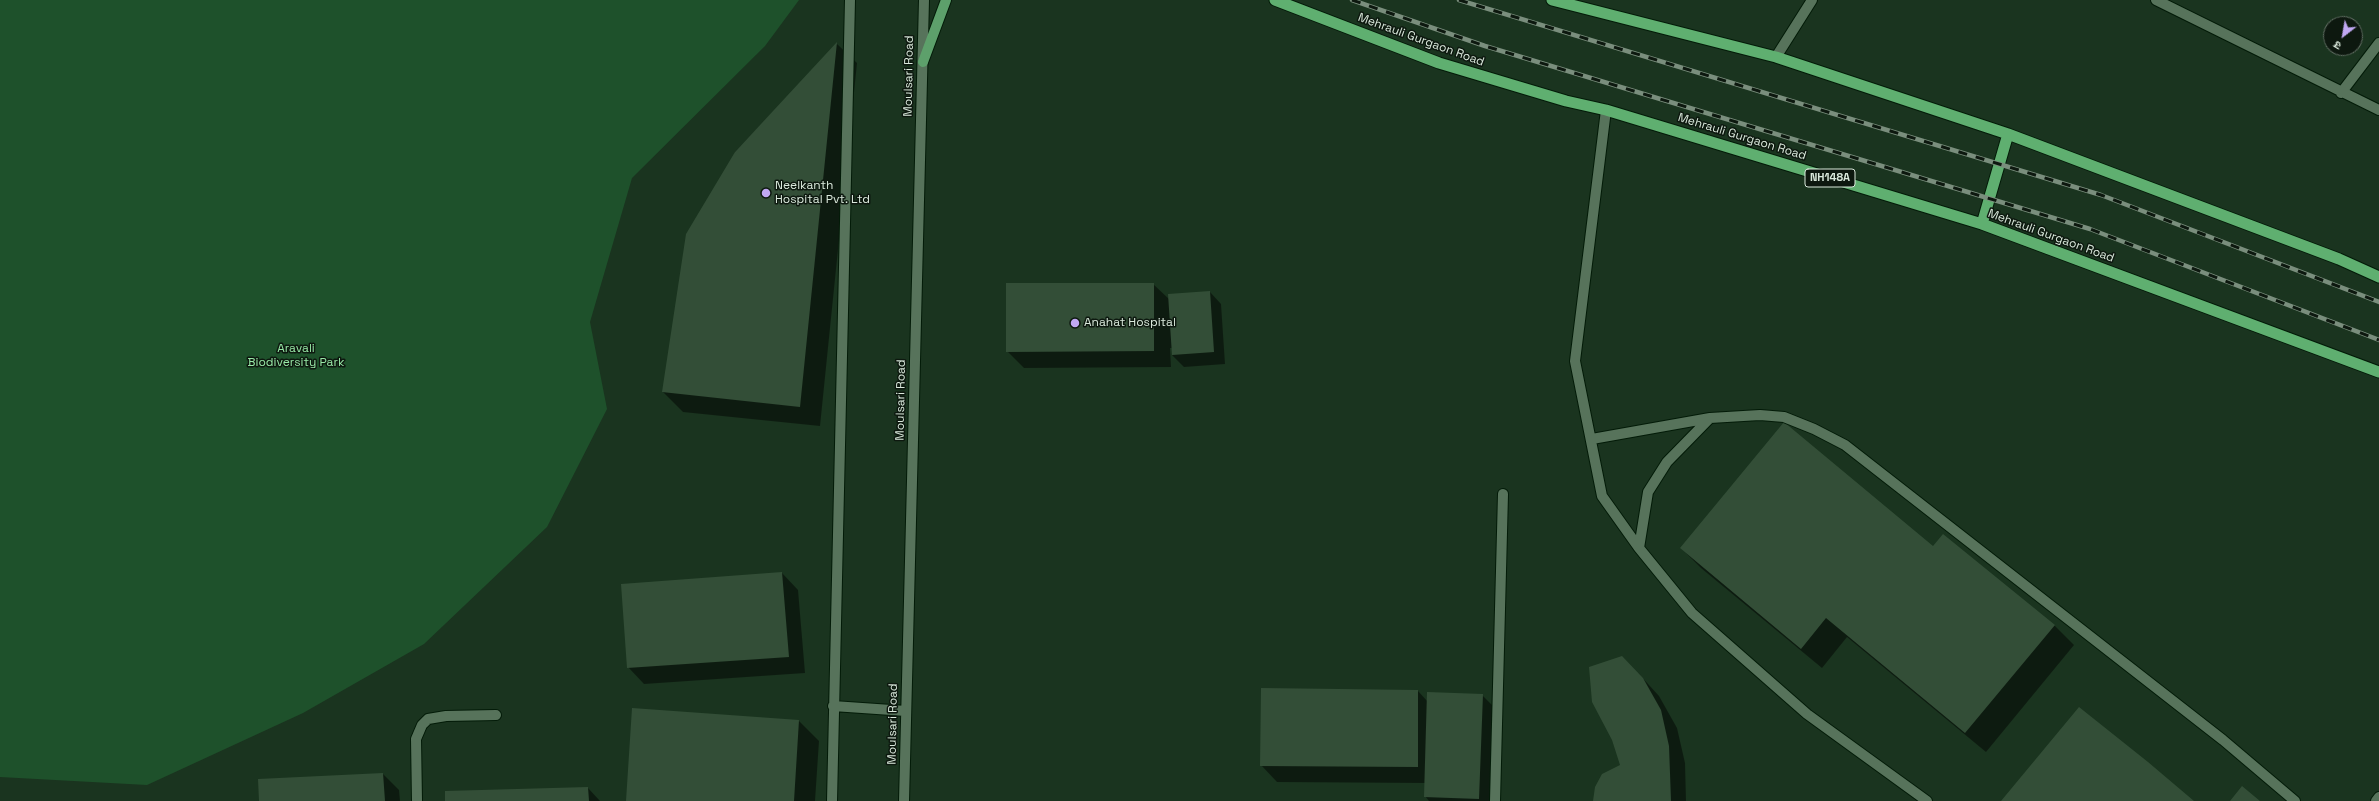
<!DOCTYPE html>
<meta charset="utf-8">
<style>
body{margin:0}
#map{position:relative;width:2379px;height:801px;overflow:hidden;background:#1a341f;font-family:"Space Grotesk","Noto Sans Devanagari",sans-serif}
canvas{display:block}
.north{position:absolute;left:2323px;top:16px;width:40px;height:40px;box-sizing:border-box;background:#0d180f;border:1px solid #5f6c61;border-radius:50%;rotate:211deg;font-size:11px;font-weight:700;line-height:16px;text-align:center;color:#dae9dc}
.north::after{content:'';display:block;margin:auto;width:14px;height:18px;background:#c1a8f3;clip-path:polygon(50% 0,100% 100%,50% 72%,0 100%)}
</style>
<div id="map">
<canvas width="2379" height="801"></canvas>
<div class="north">उ</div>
</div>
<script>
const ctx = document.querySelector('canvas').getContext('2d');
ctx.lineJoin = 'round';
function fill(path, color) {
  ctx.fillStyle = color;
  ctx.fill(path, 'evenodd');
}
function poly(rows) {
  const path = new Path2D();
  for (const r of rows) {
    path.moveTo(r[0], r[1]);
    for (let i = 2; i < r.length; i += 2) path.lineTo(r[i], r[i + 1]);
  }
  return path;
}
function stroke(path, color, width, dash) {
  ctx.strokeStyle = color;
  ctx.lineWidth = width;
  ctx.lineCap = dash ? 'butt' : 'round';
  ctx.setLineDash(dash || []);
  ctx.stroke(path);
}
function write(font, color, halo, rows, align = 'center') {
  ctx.font = font + ' "Space Grotesk",sans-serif';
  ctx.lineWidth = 3;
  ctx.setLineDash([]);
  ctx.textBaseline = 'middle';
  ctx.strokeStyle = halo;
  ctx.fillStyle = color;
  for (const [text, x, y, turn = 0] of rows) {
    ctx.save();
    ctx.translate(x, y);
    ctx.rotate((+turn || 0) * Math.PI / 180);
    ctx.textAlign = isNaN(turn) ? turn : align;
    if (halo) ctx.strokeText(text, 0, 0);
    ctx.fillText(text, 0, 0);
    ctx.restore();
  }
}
fill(poly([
 [0,0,799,0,765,46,632,178,590,322,607,409,547,527,424,644,303,713,147,785,0,777]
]), '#1e512b');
fill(poly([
 [837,44,857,63,820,426,683,412,663,392,735,152],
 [1153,284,1169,299,1210,292,1221,304,1225,364,1184,367,1172,355,1172,348,1170,348,1171,367,1024,368,1007,351],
 [1933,547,2054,625,2074,645,1986,752,1847,637,1822,668,1701,568,1681,548],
 [782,573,798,590,805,673,644,684,628,667],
 [1638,673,1659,696,1677,728,1685,763,1686,801,1594,801,1621,765],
 [1418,691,1428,702,1482,695,1494,707,1491,801,1429,801,1425,796,1425,783,1277,782,1261,765],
 [799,721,819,741,815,801,627,801],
 [383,774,399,790,400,801,260,801],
 [588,788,600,801,446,801]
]), '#0007');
fill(poly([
 [837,42,800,407,662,392,686,234,735,152],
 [1006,283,1154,283,1154,351,1006,352],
 [1210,291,1214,352,1172,355,1168,294],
 [1784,422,1933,546,1943,534,2055,625,1965,733,1826,618,1801,649,1680,548],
 [782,572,789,657,627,668,621,584],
 [1622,656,1643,678,1661,710,1669,746,1671,801,1593,801,1595,787,1602,774,1620,765,1612,740,1592,702,1589,667],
 [1261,688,1418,690,1418,767,1260,766],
 [1427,692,1483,694,1479,799,1424,797],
 [2079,707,2148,762,2194,801,2001,801],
 [632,708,799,720,794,801,626,801],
 [383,773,385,801,259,801,258,779],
 [2242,786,2260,801,2230,801],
 [588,787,589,801,445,801,445,791]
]), '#334e37');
const service = poly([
 [2156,0,2379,110],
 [1776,57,1812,0],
 [2341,93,2379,43],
 [1606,110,1575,361,1602,496,1639,548,1692,613,1807,714,1927,801],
 [1592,439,1710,418,1760,415,1784,417,1814,429,1845,445,2223,740,2295,801],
 [1639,548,1648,492,1667,462,1710,418],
 [2376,801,2379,797]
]);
const minor = poly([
 [417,801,416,739,422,725,428,719,446,716,496,715],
 [1495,801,1503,494]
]);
const tertiary = poly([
 [833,706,906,711],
 [832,801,850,0],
 [904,801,924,0]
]);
const primary = poly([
 [923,62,946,0]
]);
const trunk = poly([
 [1275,0,1439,63,1566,101,1606,110,1982,224,2379,372],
 [1552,0,1776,57,2008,134,2339,259,2379,277],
 [1982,224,2008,134]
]);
stroke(service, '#031b08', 12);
stroke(minor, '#031b08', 12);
stroke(tertiary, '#031b08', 12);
stroke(primary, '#031b08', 12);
stroke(trunk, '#031b08', 13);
stroke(service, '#57735b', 10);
stroke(minor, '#57735b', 10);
stroke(tertiary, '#57735b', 10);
stroke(primary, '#5da06b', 10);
stroke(trunk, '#5faf70', 11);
const rail = poly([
 [1352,0,1485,46,2090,229,2379,340],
 [1459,0,2101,195,2379,302]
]);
stroke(rail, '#7a8e7d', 4.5);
stroke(rail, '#0d180f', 3, [9]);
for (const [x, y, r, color] of [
 [766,193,5,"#c1a8f3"],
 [1075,323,5,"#c1a8f3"]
]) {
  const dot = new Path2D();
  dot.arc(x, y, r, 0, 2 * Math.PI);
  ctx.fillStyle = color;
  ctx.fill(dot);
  stroke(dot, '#0d180f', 1.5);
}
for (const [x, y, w] of [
 [1830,178,50]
]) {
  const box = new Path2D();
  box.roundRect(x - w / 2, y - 9, w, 18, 3);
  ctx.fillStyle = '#0d180f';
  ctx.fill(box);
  stroke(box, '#dae9dc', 1);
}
write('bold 11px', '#dae9dc', null, [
 ["NH148A",1830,178]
]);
write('12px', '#dae9dc', '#0d180f', [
 ["Mehrauli Gurgaon Road",1421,40,20],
 ["Moulsari Road",909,76,-89],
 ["Mehrauli Gurgaon Road",1742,137,17],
 ["Mehrauli Gurgaon Road",2051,236,20],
 ["Moulsari Road",901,400,-89],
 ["Moulsari Road",893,724,-89]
]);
write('12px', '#dae9dc', '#0d180f', [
 ["Neelkanth",775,186],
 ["Hospital Pvt. Ltd",775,200],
 ["Anahat Hospital",1084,323]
], 'left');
write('12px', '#97e8a6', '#0d180f', [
 ["Aravali",296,349],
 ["Biodiversity Park",296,363]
]);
</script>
